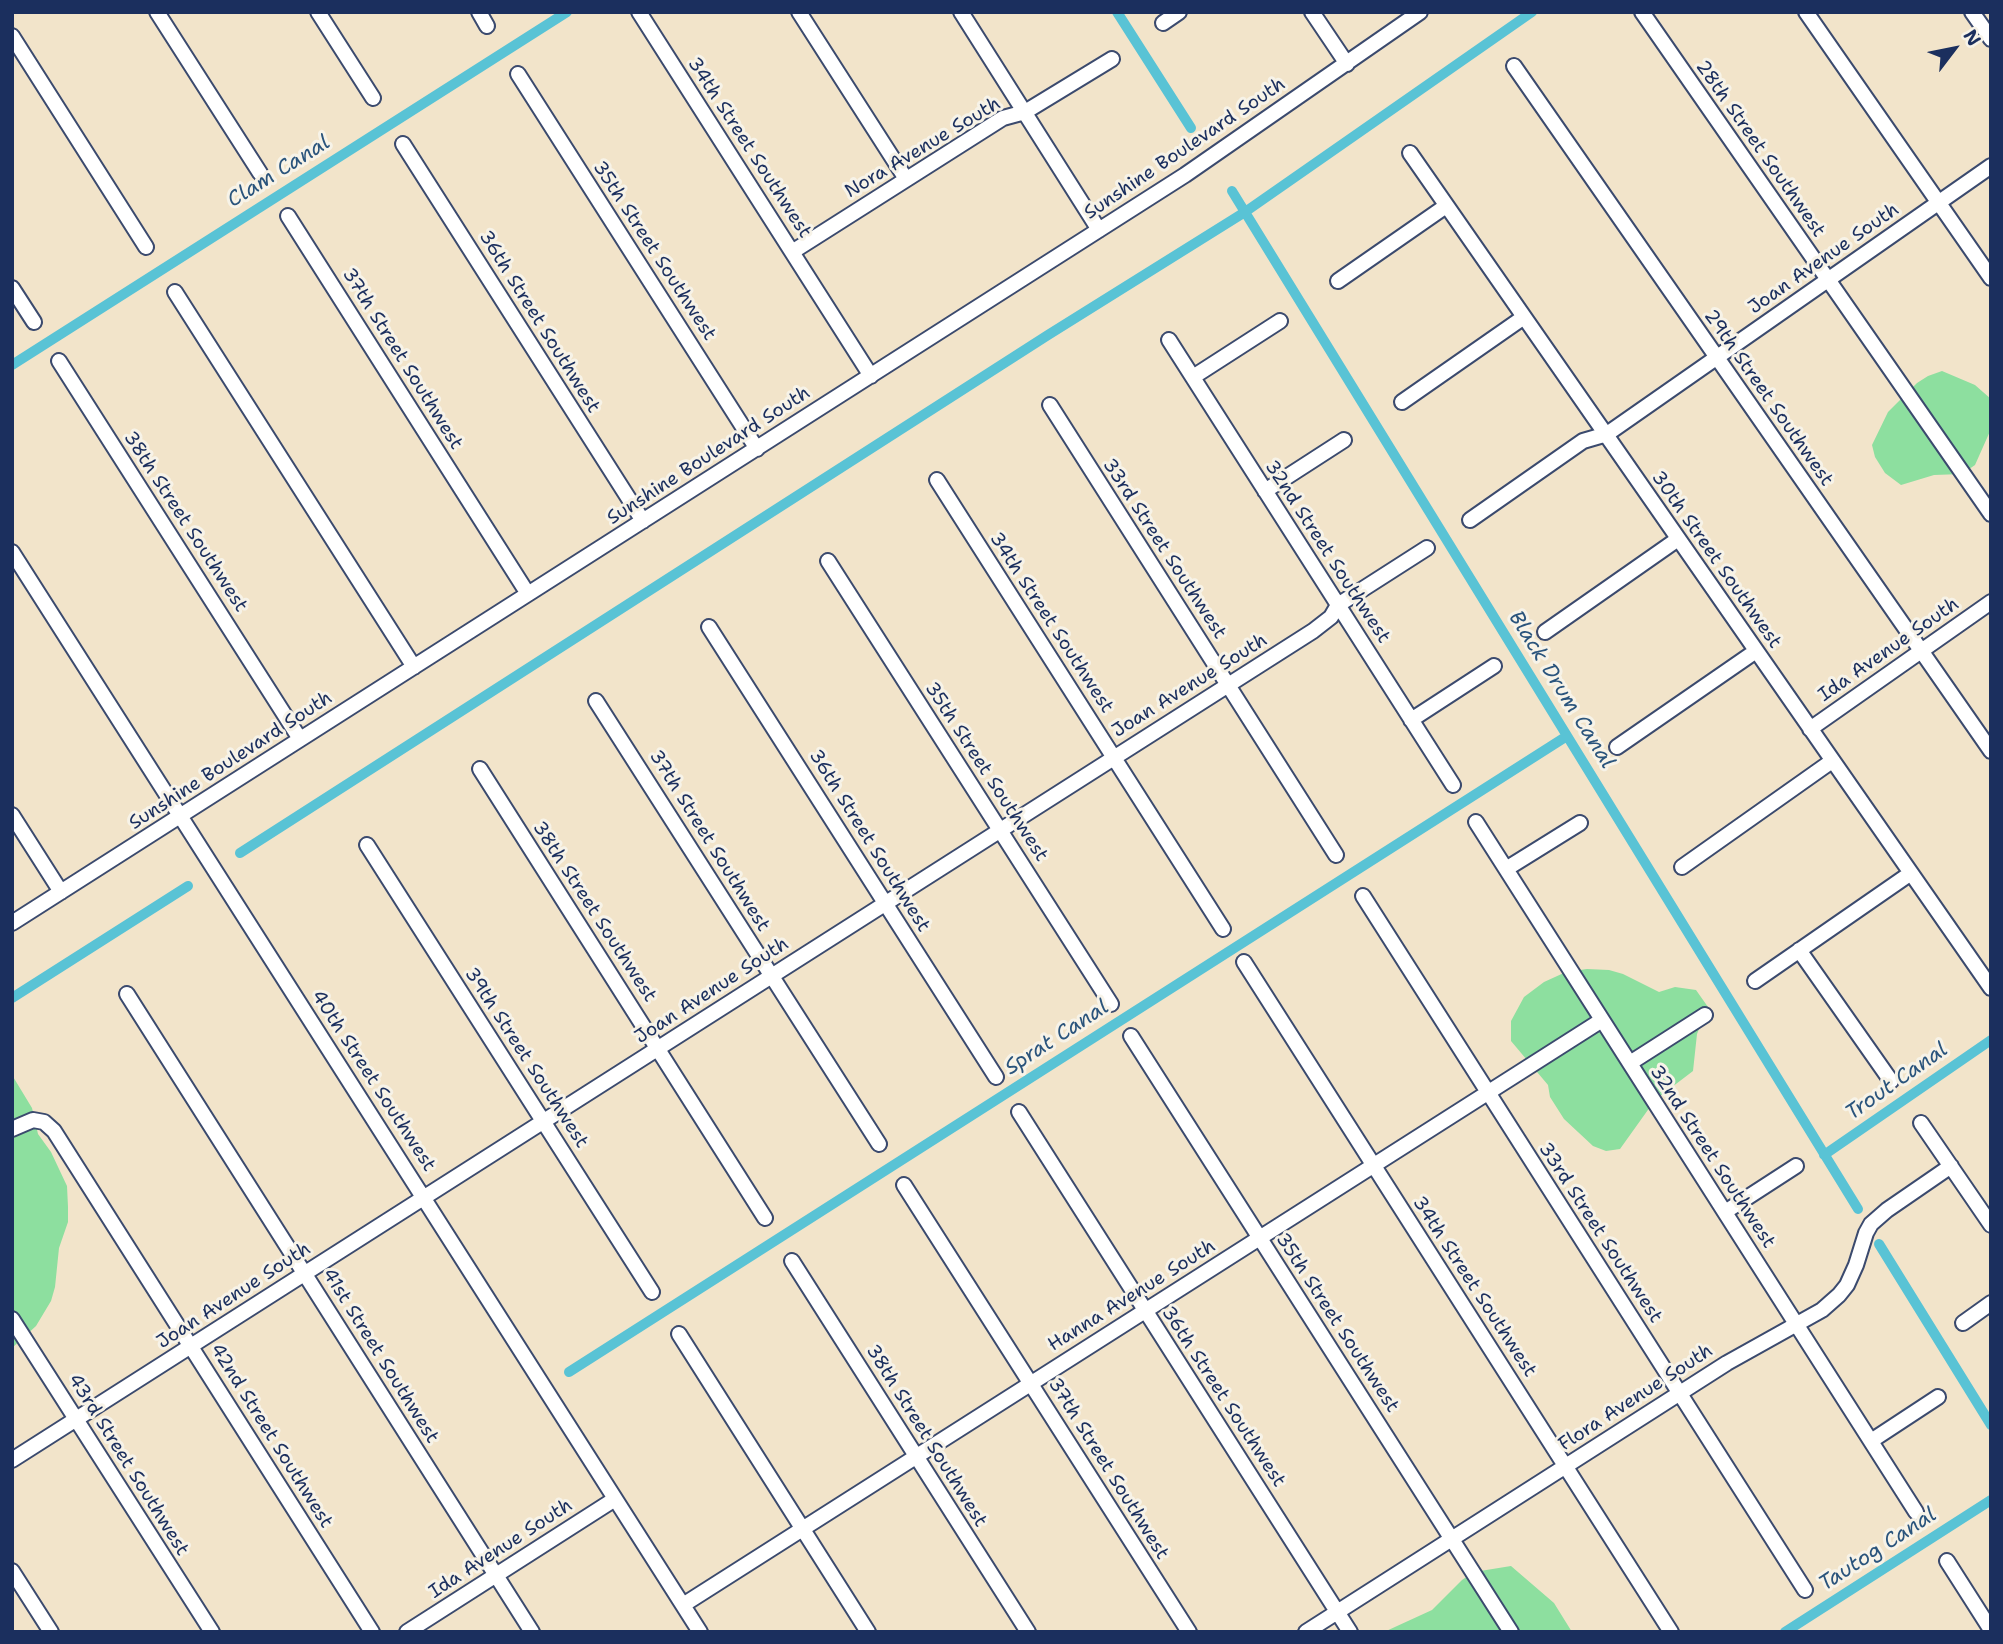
<!DOCTYPE html>
<style>
body{margin:0}
#map{position:relative;width:2003px;height:1644px;overflow:hidden;background:#f2e4ca;font-family:"Shantell Sans",sans-serif}
canvas{display:block}
.frame{position:absolute;inset:0;border:14px solid #1b2f5e;pointer-events:none}
.north{position:absolute;left:1919px;top:14px;width:70px;height:70px;-webkit-text-stroke:5px #f7f3e8;paint-order:stroke;rotate:58deg;font-size:19px;font-weight:700;line-height:28px;text-align:center;color:#1b2f5e}
.north::after{content:'';display:block;margin:auto;width:24px;height:32px;background:#1b2f5e;clip-path:polygon(50% 0,100% 100%,50% 72%,0 100%)}
</style>
<div id="map">
<canvas width="2003" height="1644"></canvas>
<div class="frame"></div>
<div class="north">N</div>
</div>
<script>
const ctx = document.querySelector('canvas').getContext('2d');
ctx.lineJoin = 'round';
function fill(path, color) {
  ctx.fillStyle = color;
  ctx.fill(path, 'evenodd');
}
function poly(rows) {
  const path = new Path2D();
  for (const r of rows) {
    path.moveTo(r[0], r[1]);
    for (let i = 2; i < r.length; i += 2) path.lineTo(r[i], r[i + 1]);
  }
  return path;
}
function stroke(path, color, width, dash) {
  ctx.strokeStyle = color;
  ctx.lineWidth = width;
  ctx.lineCap = dash ? 'butt' : 'round';
  ctx.setLineDash(dash || []);
  ctx.stroke(path);
}
function write(font, color, halo, rows, align = 'center') {
  ctx.font = font + ' "Shantell Sans",sans-serif';
  ctx.lineWidth = 6;
  ctx.setLineDash([]);
  ctx.textBaseline = 'middle';
  ctx.strokeStyle = halo;
  ctx.fillStyle = color;
  for (const [text, x, y, turn = 0] of rows) {
    ctx.save();
    ctx.translate(x, y);
    ctx.rotate((+turn || 0) * Math.PI / 180);
    ctx.textAlign = isNaN(turn) ? turn : align;
    if (halo) ctx.strokeText(text, 0, 0);
    ctx.fillText(text, 0, 0);
    ctx.restore();
  }
}
fill(poly([
 [1942,371,1975,385,1991,399,1991,429,1975,465,1962,474,1934,475,1901,485,1885,473,1875,457,1872,445,1888,412,1917,383,1928,376],
 [1587,969,1609,970,1623,974,1659,992,1675,987,1696,990,1708,1007,1697,1034,1693,1071,1655,1100,1620,1149,1606,1151,1593,1146,1564,1119,1550,1097,1548,1085,1511,1041,1511,1021,1524,997,1544,982,1566,972],
 [12,1075,32,1108,38,1134,51,1152,67,1186,68,1207,68,1222,59,1248,55,1287,51,1301,36,1326,12,1348],
 [1511,1566,1554,1603,1572,1632,1384,1632,1432,1610,1462,1580,1474,1572]
]), '#8ddf9f');
stroke(poly([
 [1117,12,1191,128],
 [1232,191,1858,1209],
 [12,365,567,12],
 [240,853,1048,335,1245,212,1532,12],
 [12,998,188,886],
 [1824,1155,1991,1040],
 [1879,1244,1991,1425],
 [569,1372,1567,736],
 [1785,1632,1991,1500]
]), '#59c3d5', 10);
const minor = poly([
 [157,12,260,173],
 [318,12,373,98],
 [479,12,487,26],
 [639,12,871,376],
 [799,12,906,179],
 [961,12,1099,230],
 [1312,12,1347,64],
 [1642,12,1991,514],
 [1806,12,1991,278],
 [1972,12,1991,39],
 [1163,23,1179,12],
 [12,36,146,247],
 [1514,66,1991,751],
 [518,74,757,449],
 [403,144,643,521],
 [1410,153,1991,988],
 [288,216,528,594],
 [792,252,1003,118,1025,112,1112,59],
 [1338,281,1446,206],
 [12,288,34,322],
 [175,292,414,667],
 [1169,340,1453,785],
 [59,361,300,739],
 [1193,377,1280,321],
 [1402,402,1524,317],
 [1050,405,1336,855],
 [937,480,1223,929],
 [1265,491,1344,440],
 [1470,520,1583,441,1607,434,1991,166],
 [12,552,700,1632],
 [828,561,1111,1004],
 [709,627,996,1077],
 [1545,632,1678,539],
 [596,701,879,1144],
 [1411,720,1494,666],
 [1810,729,1991,602],
 [1617,747,1756,651],
 [480,769,765,1218],
 [12,815,61,892],
 [1476,822,1916,1512],
 [367,845,652,1292],
 [1682,867,1832,761],
 [1506,869,1580,823],
 [1363,896,1805,1590],
 [12,923,1185,175,1420,12],
 [1799,950,1891,1081],
 [1244,962,1671,1632],
 [1755,981,1911,873],
 [127,994,532,1632],
 [1131,1036,1511,1632],
 [1630,1063,1705,1015],
 [1019,1112,1350,1632],
 [1921,1123,1991,1225],
 [12,1129,33,1120,44,1122,54,1131,372,1632],
 [904,1185,1189,1632],
 [1725,1212,1796,1166],
 [792,1261,1028,1632],
 [12,1319,212,1632],
 [1963,1323,1991,1303],
 [679,1334,868,1632],
 [1871,1441,1938,1397],
 [12,1460,1313,631,1331,617,1338,605,1427,548],
 [1947,1561,1991,1630],
 [12,1571,51,1632],
 [683,1605,1602,1020],
 [407,1632,615,1499],
 [1306,1632,1727,1363,1822,1310,1839,1295,1847,1285,1856,1265,1866,1233,1871,1224,1887,1210,1951,1166]
]);
stroke(minor, '#3b4a6e', 18);
stroke(minor, '#fff', 14);
write('19px', '#1b2f5e', '#f7f3e8', [
 ["34th Street Southwest",749,148,57],
 ["Nora Avenue South",923,148,-31],
 ["Sunshine Boulevard South",1185,149,-34],
 ["28th Street Southwest",1760,149,55],
 ["35th Street Southwest",654,251,57],
 ["Joan Avenue South",1824,259,-35],
 ["36th Street Southwest",539,322,58],
 ["37th Street Southwest",402,359,58],
 ["29th Street Southwest",1768,398,55],
 ["Sunshine Boulevard South",709,456,-33],
 ["38th Street Southwest",185,522,57],
 ["33rd Street Southwest",1164,549,57],
 ["32nd Street Southwest",1327,552,57],
 ["30th Street Southwest",1716,560,55],
 ["34th Street Southwest",1051,623,57],
 ["Ida Avenue South",1889,650,-35],
 ["Joan Avenue South",1190,686,-32],
 ["Sunshine Boulevard South",231,761,-33],
 ["35th Street Southwest",986,772,57],
 ["37th Street Southwest",709,841,58],
 ["36th Street Southwest",869,841,58],
 ["38th Street Southwest",594,912,57],
 ["Joan Avenue South",712,991,-33],
 ["39th Street Southwest",526,1058,57],
 ["40th Street Southwest",373,1081,57],
 ["32nd Street Southwest",1712,1157,57],
 ["33rd Street Southwest",1600,1233,57],
 ["34th Street Southwest",1474,1287,57],
 ["Joan Avenue South",234,1296,-33],
 ["Hanna Avenue South",1132,1296,-32],
 ["35th Street Southwest",1337,1323,57],
 ["41st Street Southwest",380,1356,58],
 ["36th Street Southwest",1223,1397,57],
 ["Flora Avenue South",1636,1398,-33],
 ["42nd Street Southwest",271,1436,58],
 ["38th Street Southwest",926,1436,58],
 ["43rd Street Southwest",128,1465,58],
 ["37th Street Southwest",1108,1469,58],
 ["Ida Avenue South",501,1549,-33]
]);
write('italic 21px', '#2a547c', '#f7f3e8', [
 ["Clam Canal",279,172,-32],
 ["Black Drum Canal",1561,690,58],
 ["Sprat Canal",1057,1038,-33],
 ["Trout Canal",1897,1082,-35],
 ["Tautog Canal",1878,1550,-33]
]);
</script>
